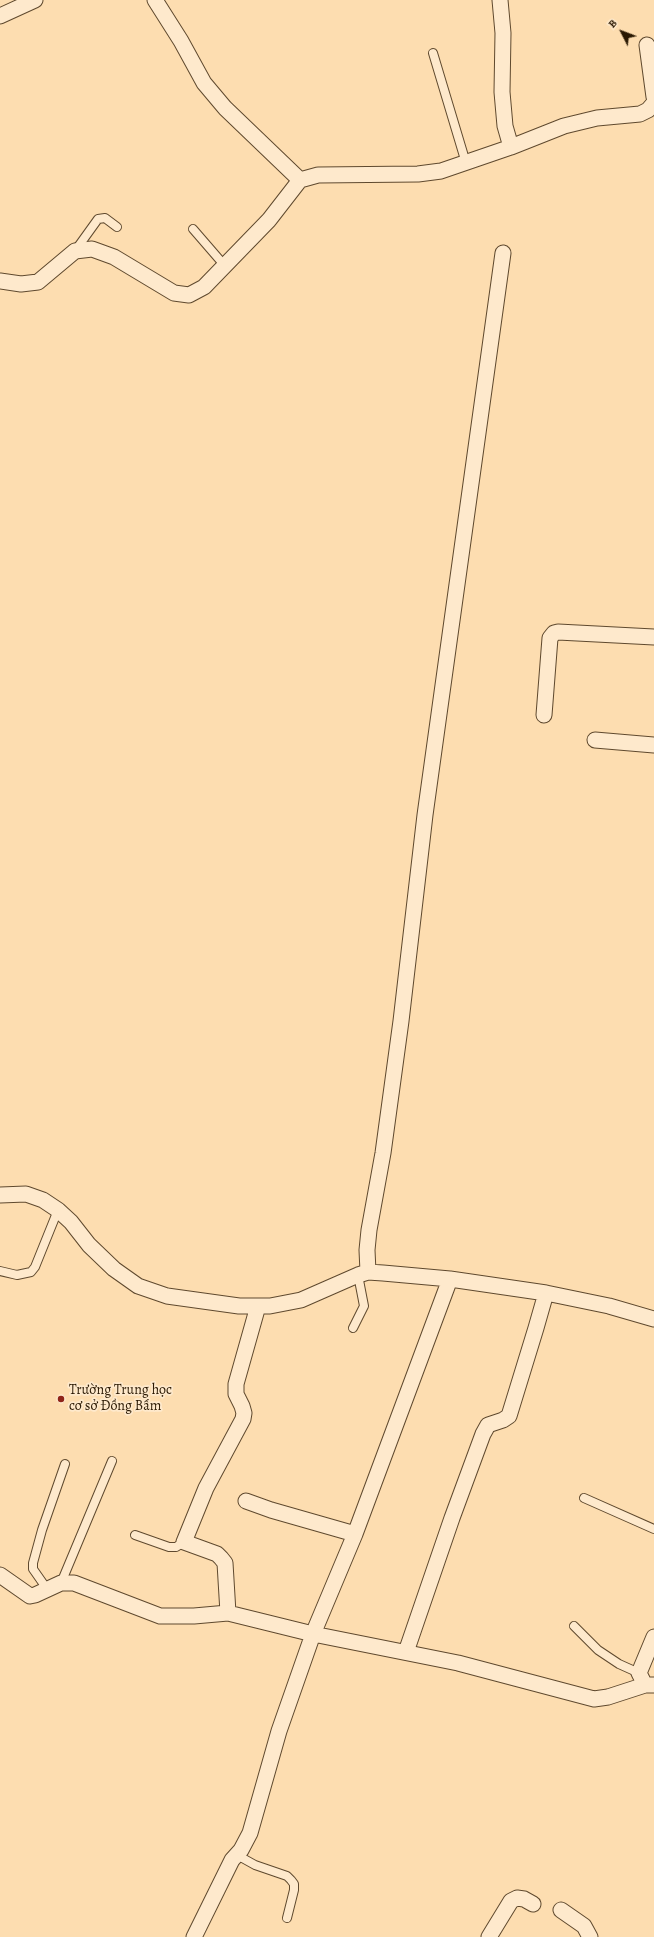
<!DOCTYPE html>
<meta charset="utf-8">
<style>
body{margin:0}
#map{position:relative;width:654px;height:1937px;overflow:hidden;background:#fdddb0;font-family:Alegreya,serif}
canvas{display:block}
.north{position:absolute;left:602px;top:12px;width:40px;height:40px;-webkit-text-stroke:3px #fee9cc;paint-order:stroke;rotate:312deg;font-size:11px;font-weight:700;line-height:16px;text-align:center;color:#2a1802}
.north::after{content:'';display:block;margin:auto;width:14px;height:18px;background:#2a1802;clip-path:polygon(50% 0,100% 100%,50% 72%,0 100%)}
</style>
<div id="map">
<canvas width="654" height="1937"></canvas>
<div class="north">B</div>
</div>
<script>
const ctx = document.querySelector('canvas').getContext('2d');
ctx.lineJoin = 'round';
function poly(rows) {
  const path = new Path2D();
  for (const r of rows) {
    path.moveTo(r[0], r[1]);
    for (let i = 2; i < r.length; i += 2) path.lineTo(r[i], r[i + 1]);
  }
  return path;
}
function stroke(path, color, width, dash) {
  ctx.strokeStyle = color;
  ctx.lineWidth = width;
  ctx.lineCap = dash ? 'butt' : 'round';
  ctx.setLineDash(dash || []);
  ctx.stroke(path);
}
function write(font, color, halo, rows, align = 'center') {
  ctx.font = font + ' Alegreya,serif';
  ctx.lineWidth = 3.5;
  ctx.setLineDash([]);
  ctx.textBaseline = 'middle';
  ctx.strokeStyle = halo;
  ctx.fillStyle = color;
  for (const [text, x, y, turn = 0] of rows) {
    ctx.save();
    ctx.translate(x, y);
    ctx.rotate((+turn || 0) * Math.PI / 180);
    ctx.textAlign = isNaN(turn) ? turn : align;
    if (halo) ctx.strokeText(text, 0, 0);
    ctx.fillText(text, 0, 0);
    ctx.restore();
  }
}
const service = poly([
 [433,53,466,163],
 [193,229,225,266],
 [75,251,98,219,105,218,117,227],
 [0,1271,17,1275,31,1272,35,1267,58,1210],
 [353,1328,364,1306,358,1275],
 [584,1498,654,1529],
 [135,1535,169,1547,176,1547,184,1542],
 [61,1583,112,1461],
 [47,1589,33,1569,33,1563,42,1530,65,1464],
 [574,1626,598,1650,619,1664,639,1673],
 [237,1855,255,1865,287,1876,291,1880,294,1884,294,1890,287,1918]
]);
const minor = poly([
 [155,0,181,41,204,83,225,108,300,180],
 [500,0,503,33,502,92,505,126,511,147],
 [0,16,35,0],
 [647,45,654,97],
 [0,281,21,284,38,282,75,251,92,249,114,257,174,293,189,295,204,287,269,220,300,180,318,175,418,174,441,171,511,147,564,126,597,118,640,114,648,110,654,103],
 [544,715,550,638,554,633,558,632,654,637],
 [595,740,654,745],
 [0,1195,26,1194,43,1200,58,1210,71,1222,89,1245,114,1269,138,1286,167,1296,239,1306,270,1306,301,1300,358,1275,368,1272,383,1273,450,1279,546,1293,609,1306,654,1319],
 [368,1272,367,1250,369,1230,383,1153,401,1021,425,815,503,253],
 [246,1501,271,1510,355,1534],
 [0,1575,30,1596,35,1595,61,1583,74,1583,160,1616,194,1616,228,1613,313,1634,458,1663,594,1699,608,1697,645,1685,654,1685],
 [228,1613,225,1563,221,1558,217,1554,184,1542,206,1488,243,1419,244,1413,242,1406,236,1394,236,1384,258,1306],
 [406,1652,452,1518,483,1434,488,1425,503,1420,509,1416,536,1328,546,1293],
 [645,1685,639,1673,654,1637],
 [561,1910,584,1926,590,1937],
 [194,1937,232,1860,241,1850,250,1833,279,1731,313,1634,355,1534,450,1279],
 [489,1937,511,1901,517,1898,524,1899,533,1904]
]);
stroke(service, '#5f492e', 10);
stroke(minor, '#5f492e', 17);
stroke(service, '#fee9cc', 8);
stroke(minor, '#fee9cc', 15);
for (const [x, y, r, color] of [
 [61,1399,4,"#8f2418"]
]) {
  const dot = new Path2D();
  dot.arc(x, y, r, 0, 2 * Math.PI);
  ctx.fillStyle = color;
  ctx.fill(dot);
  stroke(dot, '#fee9cc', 1.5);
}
write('14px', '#2a1802', '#fee9cc', [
 ["Trường Trung học",69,1391],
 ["cơ sở Đồng Bẩm",69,1407]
], 'left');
</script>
